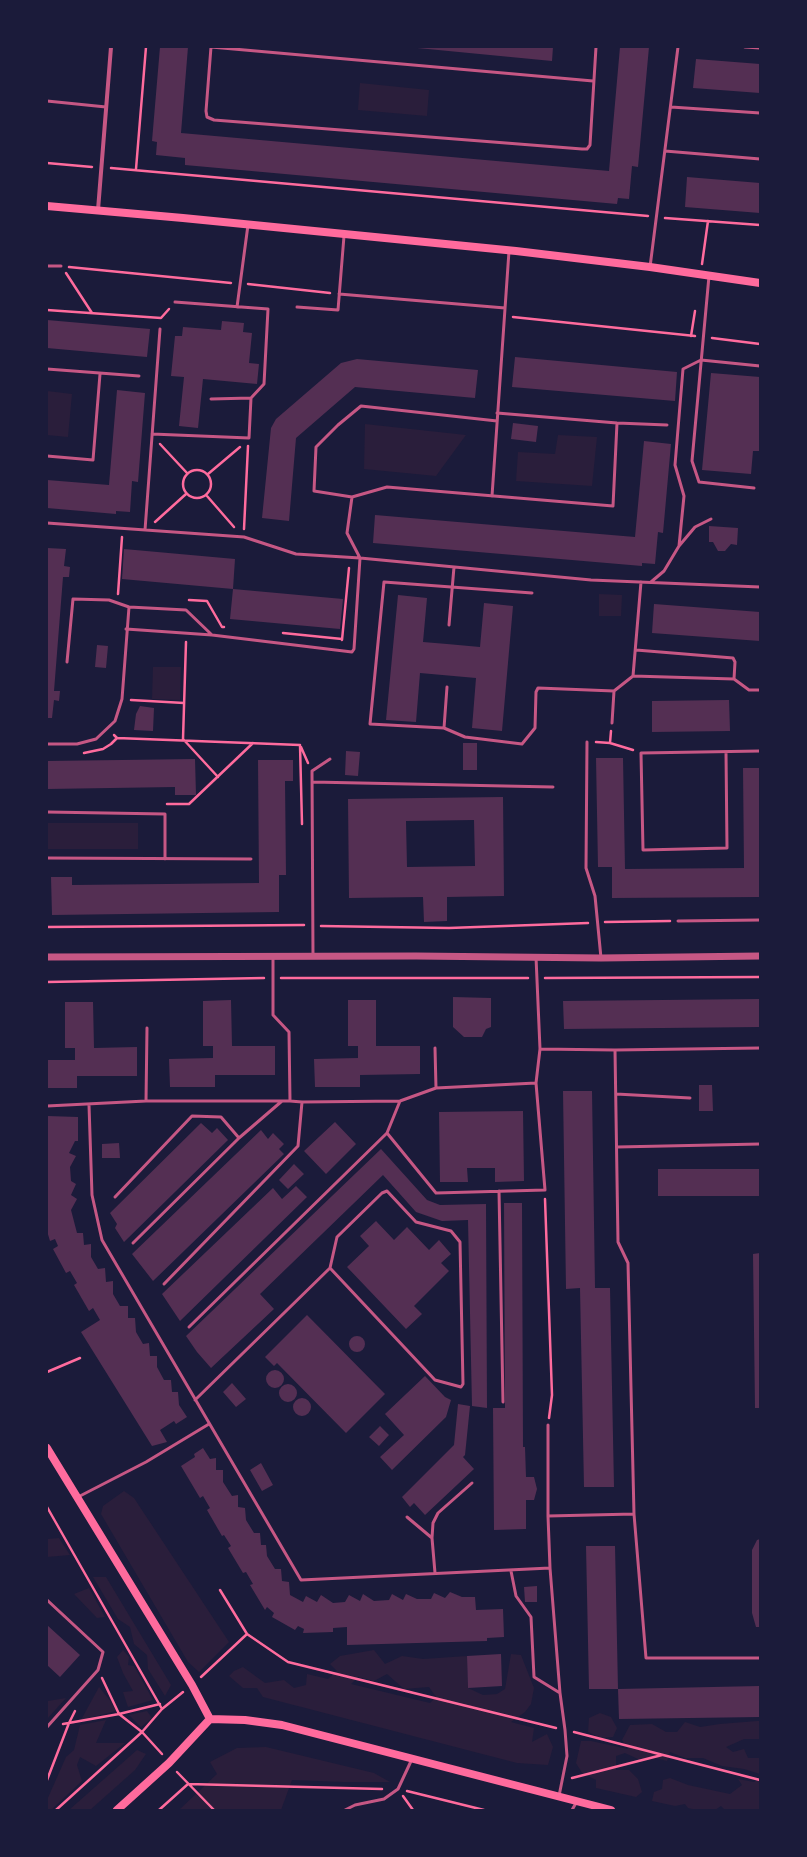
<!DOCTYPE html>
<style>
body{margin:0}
#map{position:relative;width:807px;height:1857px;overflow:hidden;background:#1b1b3a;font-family:Arial,sans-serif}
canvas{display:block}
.frame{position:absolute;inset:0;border:48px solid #1b1b3a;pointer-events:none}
</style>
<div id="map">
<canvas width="807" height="1857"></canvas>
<div class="frame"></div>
</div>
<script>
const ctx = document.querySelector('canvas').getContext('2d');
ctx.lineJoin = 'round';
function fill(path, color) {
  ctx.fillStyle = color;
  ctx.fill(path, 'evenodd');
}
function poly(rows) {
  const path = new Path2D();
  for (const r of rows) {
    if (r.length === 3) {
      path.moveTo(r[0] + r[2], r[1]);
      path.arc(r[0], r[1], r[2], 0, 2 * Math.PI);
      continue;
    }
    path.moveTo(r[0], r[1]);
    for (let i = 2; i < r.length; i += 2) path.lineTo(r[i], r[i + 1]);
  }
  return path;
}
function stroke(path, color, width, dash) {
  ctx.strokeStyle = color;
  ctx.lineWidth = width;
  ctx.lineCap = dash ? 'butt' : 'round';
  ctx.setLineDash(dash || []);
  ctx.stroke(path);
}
fill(poly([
 [360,83,429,90,427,116,358,110],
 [47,391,72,394,68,437,47,435],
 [365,424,466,435,436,476,364,469],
 [558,435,597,437,592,486,516,481,518,452,555,454],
 [599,594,622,595,621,616,599,616],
 [153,667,181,667,180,700,152,699],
 [47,823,138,823,138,849,47,849],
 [124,1491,134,1498,229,1642,199,1672,188,1662,101,1514,103,1506],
 [59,1538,70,1555,47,1557,47,1539],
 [93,1577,106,1577,171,1685,165,1696,148,1669,147,1655,134,1644,130,1627,118,1619],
 [89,1588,105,1617,97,1618,74,1594],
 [123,1650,129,1657,128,1665,134,1666,153,1700,128,1707,123,1692,133,1691,123,1673,117,1657],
 [374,1650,385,1664,402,1656,423,1659,467,1656,468,1688,483,1695,497,1694,505,1689,511,1654,521,1655,534,1688,531,1704,525,1712,511,1722,534,1728,532,1742,547,1734,553,1747,548,1765,517,1763,263,1697,257,1688,243,1688,229,1676,234,1671,243,1667,265,1683,284,1680,294,1688,306,1685,307,1674,328,1679,337,1671,330,1664,340,1656],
 [387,1674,404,1689,429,1687,436,1697,430,1703,351,1684,358,1677,374,1681],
 [99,1687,112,1703,116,1711,81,1720],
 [66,1698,47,1719,48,1701],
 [147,1711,152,1718,141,1727,129,1715],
 [600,1713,611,1717,617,1728,613,1737,601,1738,588,1732,589,1718],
 [106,1720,96,1743,125,1743,96,1766,80,1757,77,1765,82,1781,51,1810,47,1810,47,1800,66,1757,74,1750,80,1725],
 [757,1721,760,1721,760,1739,744,1739,726,1747,733,1752,744,1749,748,1758,760,1758,760,1774,744,1769,722,1766,703,1758,685,1758,670,1752,667,1761,652,1757,638,1759,625,1753,616,1756,616,1770,629,1770,638,1779,642,1792,636,1797,596,1788,596,1780,582,1773,576,1763,581,1741,591,1741,628,1749,622,1740,630,1725,652,1724,666,1732,677,1732,685,1722,700,1727,720,1724],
 [266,1747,374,1773,390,1782,343,1782,292,1780,281,1810,179,1810,217,1774,210,1762,237,1748],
 [137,1750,146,1754,135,1770,90,1810,69,1810],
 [670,1778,688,1785,730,1794,742,1785,738,1779,754,1782,760,1778,760,1810,725,1810,721,1806,715,1810,697,1810,688,1808,685,1804,675,1806,652,1801,654,1792,662,1789,663,1780]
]), '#2a1e3b');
fill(poly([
 [160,47,188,47,181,133,609,171,620,47,649,47,638,167,632,166,629,199,618,198,617,204,185,165,185,158,156,155,157,142,152,141],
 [407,47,553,47,552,61],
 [696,59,760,64,760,93,693,88],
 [687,177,760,183,760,213,685,207],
 [47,320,150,329,147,357,47,348],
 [222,321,244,323,243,332,252,333,249,363,259,364,257,384,203,379,198,428,179,426,184,377,171,376,175,336,182,336,183,327,221,330],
 [515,357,677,372,675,401,512,387],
 [357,359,478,370,475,398,355,387,296,438,289,521,262,518,271,428,276,419,341,363],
 [711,373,760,377,760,451,753,451,751,474,702,470],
 [117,390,145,393,138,482,132,481,130,512,116,511,116,514,47,508,47,480,109,485],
 [513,423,538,426,536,442,511,439],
 [644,441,671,444,663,533,658,532,655,564,642,563,642,566,373,543,375,515,635,537],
 [709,526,738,528,737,545,731,544,725,551,718,551,713,542,709,542],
 [47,548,66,549,64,566,70,567,69,577,63,577,54,691,60,691,59,701,54,700,52,718,47,718],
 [124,549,235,559,233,589,343,599,340,629,230,619,233,589,122,579],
 [398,595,427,598,423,642,447,644,480,647,484,603,513,606,502,731,472,728,476,678,420,673,416,722,386,720],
 [654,604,760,612,760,641,652,633],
 [97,645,108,646,106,668,95,667],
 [729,700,730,731,652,732,652,701],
 [140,706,154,708,153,731,134,730,136,714],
 [463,743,477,743,477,770,463,770],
 [346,751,360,752,358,776,345,775],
 [596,758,623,758,625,869,744,868,743,768,760,768,759,897,612,898,612,867,598,867],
 [195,759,196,795,175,795,175,787,47,789,47,761],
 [258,760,293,760,293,781,285,781,286,875,279,875,279,912,52,915,51,877,72,877,72,885,259,883],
 [503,797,504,896,447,897,447,921,424,922,423,897,349,898,348,799],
 [474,820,475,866,407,867,406,821],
 [453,997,491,998,491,1027,486,1029,482,1037,464,1037,453,1027],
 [760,999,760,1027,564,1029,563,1001],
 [231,1000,232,1046,275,1046,275,1075,215,1075,215,1087,170,1087,169,1059,213,1058,213,1046,203,1046,203,1001],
 [348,1000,376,1000,376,1046,420,1046,420,1074,360,1075,360,1087,315,1087,314,1059,358,1058,358,1046,348,1046],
 [65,1002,93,1002,94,1048,137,1047,137,1076,77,1076,77,1088,47,1088,47,1060,75,1060,75,1048,65,1048],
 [699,1085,712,1085,713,1111,699,1111],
 [563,1091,592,1091,595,1288,610,1288,614,1487,584,1487,580,1288,566,1289],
 [523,1111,524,1181,495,1182,495,1168,467,1168,468,1182,440,1182,439,1112],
 [47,1116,78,1117,78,1141,75,1141,69,1153,76,1156,70,1167,71,1181,76,1184,71,1195,77,1199,71,1210,77,1233,83,1233,84,1245,91,1244,91,1257,98,1269,105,1268,106,1282,113,1281,113,1294,120,1306,128,1306,128,1318,135,1318,136,1332,143,1344,149,1343,150,1356,157,1356,157,1367,164,1380,171,1380,172,1392,178,1392,179,1405,187,1417,176,1424,174,1421,160,1430,167,1442,152,1446,81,1332,100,1320,93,1308,89,1311,74,1285,77,1283,70,1271,66,1273,53,1249,58,1246,55,1239,50,1241,47,1231],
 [335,1122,356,1144,326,1174,304,1151],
 [201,1123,212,1133,217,1128,228,1140,124,1242,115,1228,117,1224,110,1213],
 [261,1130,268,1139,273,1133,284,1144,279,1149,284,1154,153,1281,132,1254],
 [119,1143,120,1158,102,1158,102,1144],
 [381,1149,427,1200,440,1205,486,1204,487,1408,472,1406,468,1220,442,1221,416,1212,383,1175,260,1294,274,1309,211,1368,197,1352,186,1336],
 [294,1164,304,1174,288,1189,279,1180],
 [658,1169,760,1169,760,1196,658,1196],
 [296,1186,307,1197,180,1321,162,1294,273,1188,282,1199],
 [504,1203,522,1203,523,1447,525,1447,526,1477,534,1477,537,1489,534,1500,526,1500,526,1529,494,1530,493,1408,505,1408],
 [376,1221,394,1240,407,1227,429,1250,439,1240,451,1254,441,1263,449,1271,414,1306,422,1314,406,1329,347,1267,369,1246,360,1236],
 [760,1253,760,1408,755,1408,753,1254],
 [307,1315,385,1394,346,1433,277,1363,274,1366,265,1357],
 [357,1344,8],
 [275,1379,9],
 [425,1376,445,1397,451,1400,446,1417,392,1470,380,1457,404,1435,385,1414],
 [232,1383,246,1399,236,1407,223,1392],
 [288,1393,9],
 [302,1407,9],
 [458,1404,470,1406,465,1455,463,1457,474,1469,425,1515,414,1503,410,1507,402,1497,454,1445],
 [380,1426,389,1435,379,1446,369,1437],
 [203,1448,210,1459,216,1458,216,1470,223,1470,223,1482,232,1496,238,1495,238,1507,245,1508,246,1520,254,1533,260,1533,261,1545,266,1545,267,1556,275,1569,281,1569,282,1581,289,1582,290,1595,303,1602,306,1596,317,1602,321,1595,333,1603,345,1602,349,1595,360,1601,363,1594,374,1601,389,1600,392,1594,403,1600,406,1594,417,1599,431,1599,434,1593,445,1598,450,1592,462,1597,475,1597,476,1610,503,1609,504,1637,487,1638,487,1641,347,1645,347,1627,333,1628,333,1632,303,1633,304,1629,298,1626,295,1630,272,1617,274,1613,267,1607,265,1610,250,1585,253,1584,246,1572,243,1573,228,1548,231,1546,224,1535,222,1536,207,1510,210,1508,203,1496,200,1498,181,1466,195,1457,194,1454],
 [261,1463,273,1485,262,1491,250,1470],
 [760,1539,760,1627,756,1627,752,1613,752,1550,757,1540],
 [586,1546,615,1546,618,1689,589,1689],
 [537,1586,537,1602,525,1602,524,1587],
 [47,1625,80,1655,60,1677,47,1665],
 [501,1654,502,1686,468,1688,467,1656],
 [760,1686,760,1717,619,1719,618,1689]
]), '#542f53');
stroke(poly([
 [47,163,92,167],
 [111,168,648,216],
 [136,169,146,47],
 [665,218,760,225],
 [702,264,708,221],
 [69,267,231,283],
 [66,273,92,313],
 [248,284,330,293],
 [47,310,161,318],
 [513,317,695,336],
 [161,318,169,309],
 [691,336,695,311],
 [712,338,760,344],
 [160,444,187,473],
 [197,484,14],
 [208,474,240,447],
 [207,496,234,527],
 [155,522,186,494],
 [244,529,248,446],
 [118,594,122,537],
 [189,600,207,601,222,627,224,627],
 [283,633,342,639],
 [342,640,349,568],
 [186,642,183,739,218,777],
 [131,700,184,703],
 [114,735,117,738,300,745],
 [596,742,610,743,611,731],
 [610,743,633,750],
 [300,745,302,824],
 [301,747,308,763],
 [84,753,103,749,111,744,117,738],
 [167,804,189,804,253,743],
 [605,922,670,921],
 [321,926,449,928,588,923],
 [47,927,304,925],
 [281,978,528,978],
 [545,978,760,977],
 [47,982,264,978],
 [545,1199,552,1395,549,1418],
 [47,1372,80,1358],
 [47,1507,162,1709],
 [220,1590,247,1634,288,1662,556,1728],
 [201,1677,247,1634],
 [102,1678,119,1714,142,1732,162,1754],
 [63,1724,119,1714,160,1704],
 [574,1732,760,1780],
 [177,1772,214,1810],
 [572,1778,662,1755],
 [47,1780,69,1723,75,1711],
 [407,1791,484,1810],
 [403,1796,413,1810],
 [56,1810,142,1732,162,1709,183,1692],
 [159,1810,188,1784,382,1789]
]), '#ff6b9d', 2.5);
stroke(poly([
 [211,47,206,111,207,117,214,120,582,149,587,149,590,145,596,47],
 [211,47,593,81],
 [745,47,760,48],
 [47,101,106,107],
 [671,107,760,113],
 [665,151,760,159],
 [47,266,61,266],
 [650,267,678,47],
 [709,276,692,461,699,482,754,488],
 [339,294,505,308],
 [175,302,268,309,264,384,251,398,211,399],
 [237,307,248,225],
 [297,307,338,310,344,236],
 [47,369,139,376],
 [497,413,617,423,667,425],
 [497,421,361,406,338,425,316,447,314,491,352,497,387,487,613,506,617,423],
 [152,434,249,438,251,398],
 [47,456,93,460,100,374],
 [492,496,509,251],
 [47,523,244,537,296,554,360,558,591,580,760,587],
 [145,530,160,329],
 [679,546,695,527,711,519],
 [651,582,664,571,679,546,684,496,675,465,683,369,701,360,760,366],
 [532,593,384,582,370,724,444,728,465,737,522,744,535,728,536,692,538,688,614,691,633,676,734,679,749,690,760,690],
 [449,625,454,567],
 [126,629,212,635,352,652,354,649,360,558,347,533,352,497],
 [636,650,733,658,735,662,734,679],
 [67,662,73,599,109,600,129,607,186,610,212,635],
 [633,676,641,582],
 [612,723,614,691],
 [444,728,447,687],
 [587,742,586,868,595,896,601,958],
 [47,744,77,744,96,739,115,721,122,699,129,607],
 [726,752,727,848,643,850,641,753,760,751],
 [312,782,553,787],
 [47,812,165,814,165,859],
 [47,858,251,859],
 [678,921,760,920],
 [313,956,312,771,330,759],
 [273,958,273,1015,289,1032,290,1101],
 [435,1048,436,1088],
 [540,1049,615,1050,760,1048],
 [615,1050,618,1242,628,1263,634,1514,646,1658,760,1658],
 [616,1094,690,1098],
 [146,1101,147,1028],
 [89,1105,92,1195,102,1240,301,1580,550,1568],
 [47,1106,146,1101,290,1101,302,1102,400,1101,436,1088,536,1083],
 [387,1133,436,1193,545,1190,536,1083,540,1049,536,957],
 [617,1147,760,1144],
 [499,1191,503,1402],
 [115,1197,192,1116,221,1117,239,1138],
 [133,1243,239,1138,282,1101],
 [164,1284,298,1146,302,1102],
 [189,1327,387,1133,400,1101],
 [195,1400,330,1268,337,1237,382,1193,387,1191,416,1222,451,1231,460,1242,463,1384,461,1387,435,1380,330,1268],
 [548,1425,548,1516,550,1568,560,1693,565,1730,567,1756,559,1796],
 [78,1497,146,1462,209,1424],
 [548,1516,634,1514],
 [407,1517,432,1538],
 [511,1571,516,1596,531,1617,534,1677,560,1693],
 [435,1573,432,1538,433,1523,438,1513,472,1483],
 [47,1600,103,1652,98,1670,47,1727],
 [345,1810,355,1805,384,1799,398,1789,412,1759],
 [572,1810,576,1803]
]), '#c65784', 3);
stroke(poly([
 [98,210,111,47]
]), '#c65784', 4);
stroke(poly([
 [47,957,416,956,601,958,760,956]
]), '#c65784', 7);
stroke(poly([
 [47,206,183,218,516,251,650,267,760,283],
 [47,1448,192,1685,210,1719],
 [210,1719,245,1720,282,1725,611,1810],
 [117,1810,169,1763,210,1719]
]), '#ff6b9d', 8);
</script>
